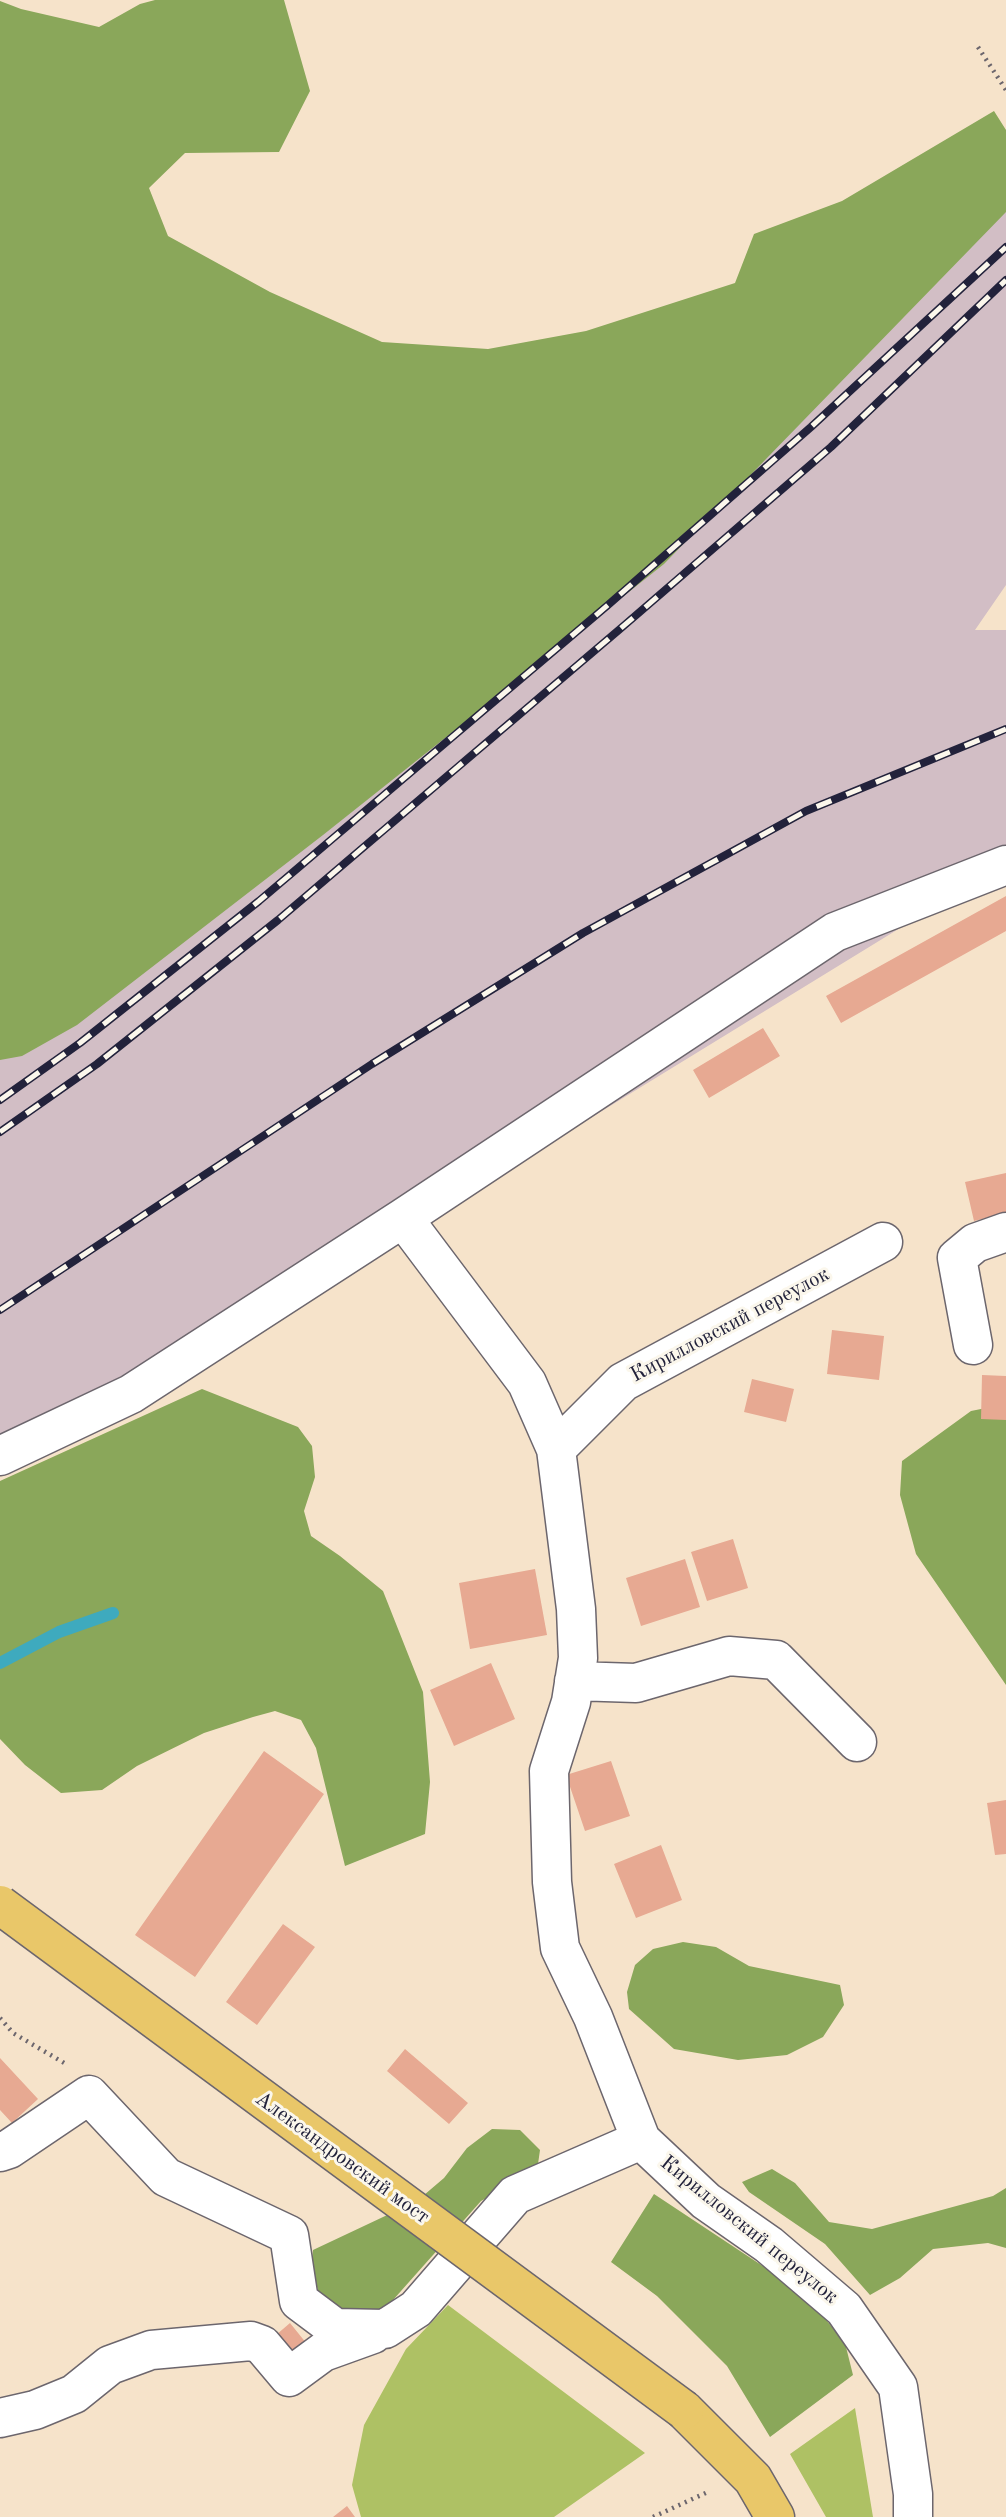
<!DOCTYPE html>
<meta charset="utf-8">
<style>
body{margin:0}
canvas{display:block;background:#f6e3ca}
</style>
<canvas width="1006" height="2517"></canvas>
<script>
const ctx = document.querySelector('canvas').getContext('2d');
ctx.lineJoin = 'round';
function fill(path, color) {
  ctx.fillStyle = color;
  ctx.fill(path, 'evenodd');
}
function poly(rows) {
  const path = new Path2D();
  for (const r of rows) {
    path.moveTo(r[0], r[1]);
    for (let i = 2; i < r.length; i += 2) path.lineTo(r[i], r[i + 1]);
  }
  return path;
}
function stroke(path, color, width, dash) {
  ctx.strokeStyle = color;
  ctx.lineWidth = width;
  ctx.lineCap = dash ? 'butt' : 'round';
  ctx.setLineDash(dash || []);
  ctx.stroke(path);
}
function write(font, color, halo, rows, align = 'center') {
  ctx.font = font + ' "Old Standard TT",serif';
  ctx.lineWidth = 6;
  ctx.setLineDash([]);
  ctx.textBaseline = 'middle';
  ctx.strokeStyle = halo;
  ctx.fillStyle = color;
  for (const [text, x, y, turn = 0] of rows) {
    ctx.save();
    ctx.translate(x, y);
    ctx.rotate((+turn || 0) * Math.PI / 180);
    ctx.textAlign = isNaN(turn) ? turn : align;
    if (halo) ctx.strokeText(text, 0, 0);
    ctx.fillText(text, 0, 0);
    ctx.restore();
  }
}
fill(poly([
 [1006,144,1006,585,975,630,1006,630,1006,863,219,1346,0,1455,0,1040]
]), '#d2bec5');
fill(poly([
 [448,2305,645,2453,554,2517,361,2517,352,2485,364,2425,406,2349],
 [855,2408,873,2517,826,2517,790,2454]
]), '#aec164');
fill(poly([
 [155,0,284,0,310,91,279,152,185,153,149,188,168,236,270,292,382,342,488,349,586,331,735,283,754,234,842,201,994,111,1006,130,1006,212,664,564,323,835,77,1025,22,1056,0,1060,0,1,21,9,99,27,140,4],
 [202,1389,298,1427,312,1446,315,1477,304,1511,311,1536,340,1556,383,1591,423,1692,430,1782,425,1834,345,1866,316,1748,301,1720,275,1711,253,1717,204,1733,137,1766,102,1790,61,1793,25,1765,0,1739,0,1481],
 [1006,1404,1006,1685,916,1554,900,1495,902,1461,971,1411],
 [683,1942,716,1947,749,1966,840,1985,844,2005,823,2037,787,2055,738,2060,674,2049,629,2009,627,1992,635,1965,653,1949],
 [492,2129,520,2130,540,2150,538,2164,523,2178,481,2201,385,2309,353,2312,334,2309,319,2293,311,2269,313,2250,417,2201,444,2178,467,2148],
 [772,2169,795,2183,829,2222,872,2229,993,2196,1006,2188,1006,2248,988,2243,933,2249,900,2278,870,2295,825,2244,749,2192,742,2182],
 [654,2194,805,2294,845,2343,853,2375,770,2437,727,2366,657,2296,611,2262]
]), '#8aa75a');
stroke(poly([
 [0,1663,59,1632,113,1613]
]), '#3eaabe', 12);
fill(poly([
 [1006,896,1006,931,841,1023,826,996],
 [763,1028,780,1056,709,1098,693,1070],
 [1006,1173,1006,1213,974,1221,965,1182],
 [832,1330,884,1336,879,1380,827,1374],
 [982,1375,1006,1376,1006,1420,981,1419],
 [752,1379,794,1389,786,1422,744,1412],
 [733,1539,748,1588,707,1601,691,1552],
 [685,1559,700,1607,641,1626,626,1578],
 [535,1569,547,1635,470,1649,459,1583],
 [491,1663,515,1719,454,1746,430,1690],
 [264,1751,324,1794,195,1977,135,1935],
 [611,1761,630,1816,585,1831,566,1775],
 [1006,1800,1006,1854,995,1855,987,1803],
 [661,1845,682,1900,636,1918,614,1864],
 [283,1924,315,1947,257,2025,226,2002],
 [405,2049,468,2103,449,2124,387,2071],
 [0,2058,38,2099,12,2123,0,2110],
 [290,2323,311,2349,291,2366,269,2341],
 [347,2506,355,2517,333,2517]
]), '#e7a992');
const minor = poly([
 [403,1218,527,1383,556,1449,576,1609,578,1658,571,1702,549,1771,552,1882,560,1948,593,2017,641,2140,706,2201,769,2245,844,2309,898,2387,913,2494,913,2517],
 [973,1345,957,1258,975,1243,1006,1232],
 [556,1449,623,1382,883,1242],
 [0,1456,131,1394,403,1218,835,932,1006,865],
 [574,1681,636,1683,729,1656,776,1660,857,1742],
 [0,2152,9,2149,89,2095,166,2177,289,2235,299,2301,335,2328,385,2329,416,2309,515,2195,641,2140],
 [0,2418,35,2410,74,2394,110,2365,151,2350,251,2341,262,2345,289,2377,323,2352,373,2334]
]);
const major = poly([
 [684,2410,753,2479,775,2517]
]);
stroke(minor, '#6c666d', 41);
stroke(major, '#6c666d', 41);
stroke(poly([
 [978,47,1006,90],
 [0,2018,13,2033,66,2064],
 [653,2517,710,2491]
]), '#6c666d', 4.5, [2, 5]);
stroke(minor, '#fff', 38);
stroke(major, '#e9c769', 38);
const rail = poly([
 [0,1100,80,1043,259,901,608,605,811,427,1006,247],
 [0,1132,97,1064,278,920,620,629,831,447,1006,280],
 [0,1310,372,1064,583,933,806,811,1006,729]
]);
stroke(rail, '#22223b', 8);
stroke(rail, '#fbf7ec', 5, [16]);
const majorBridge = poly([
 [0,1905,684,2410]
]);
stroke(majorBridge, '#6c666d', 41, []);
stroke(majorBridge, '#e9c769', 38);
write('21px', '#22223b', '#fbf7ec', [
 ["Кирилловский переулок",730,1325,-28],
 ["Александровский мост",342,2158,36],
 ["Кирилловский переулок",749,2230,39]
]);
</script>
